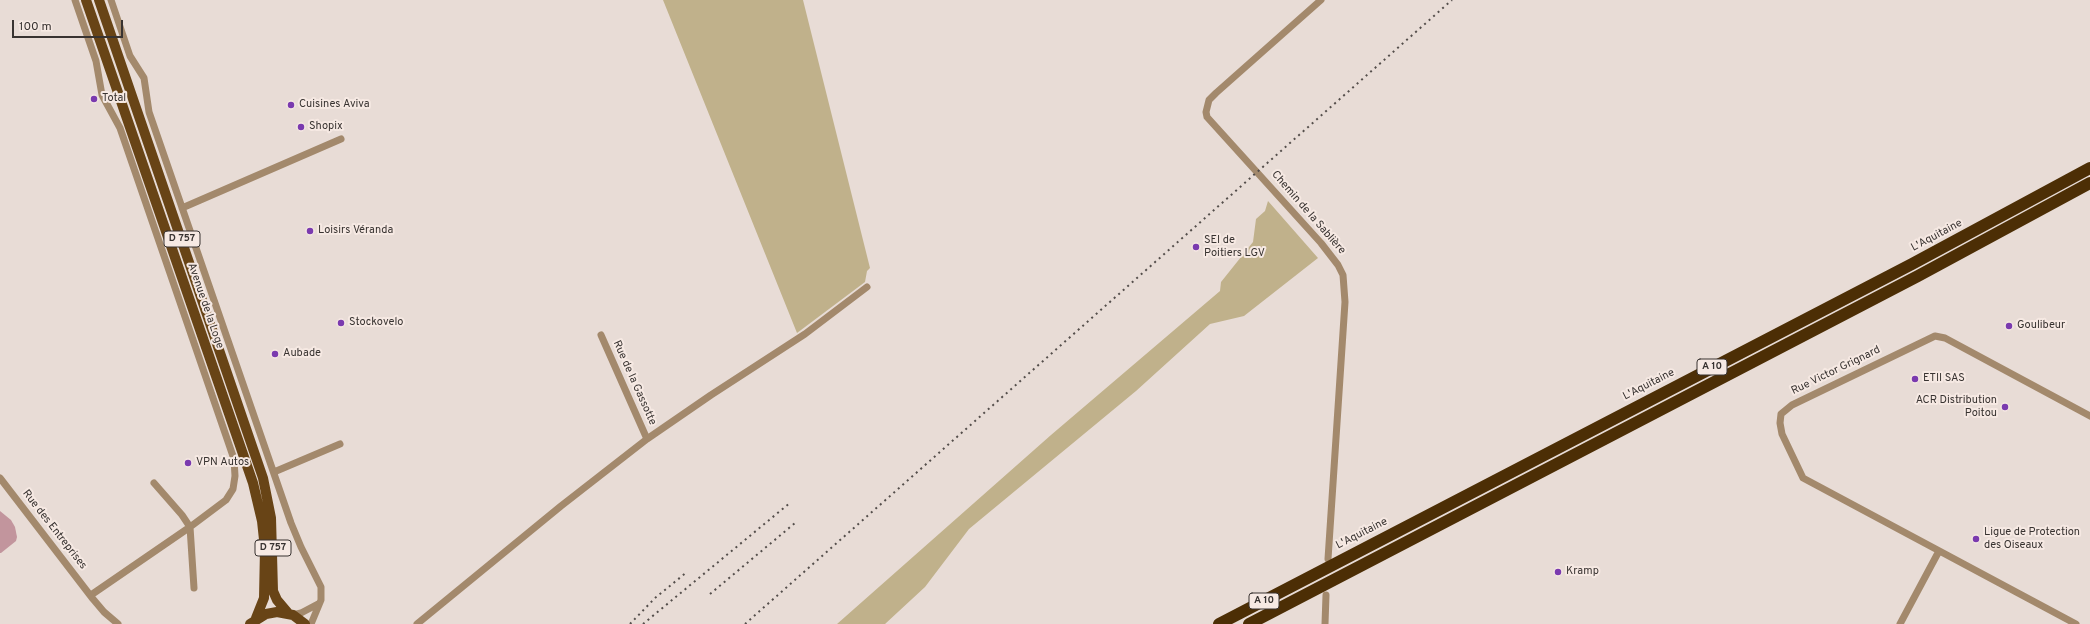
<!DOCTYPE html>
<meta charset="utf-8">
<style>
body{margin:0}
#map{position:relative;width:2090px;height:624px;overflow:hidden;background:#e8dcd6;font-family:Overpass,sans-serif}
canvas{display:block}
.scale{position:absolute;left:12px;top:20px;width:111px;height:18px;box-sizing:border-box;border:2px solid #383331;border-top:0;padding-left:5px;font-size:12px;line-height:14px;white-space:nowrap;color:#383331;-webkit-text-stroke:3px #f6e9e3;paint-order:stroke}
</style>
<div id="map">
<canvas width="2090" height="624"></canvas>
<div class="scale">100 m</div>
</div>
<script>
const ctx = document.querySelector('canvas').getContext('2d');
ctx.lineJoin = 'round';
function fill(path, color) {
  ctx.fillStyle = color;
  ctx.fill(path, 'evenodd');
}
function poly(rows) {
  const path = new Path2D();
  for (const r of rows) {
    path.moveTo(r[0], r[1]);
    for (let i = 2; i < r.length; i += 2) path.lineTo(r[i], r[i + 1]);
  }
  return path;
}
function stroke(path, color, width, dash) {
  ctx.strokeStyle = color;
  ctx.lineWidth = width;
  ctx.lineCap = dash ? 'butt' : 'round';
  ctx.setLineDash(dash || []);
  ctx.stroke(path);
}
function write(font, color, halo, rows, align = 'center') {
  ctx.font = font + ' Overpass,sans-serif';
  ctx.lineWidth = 4;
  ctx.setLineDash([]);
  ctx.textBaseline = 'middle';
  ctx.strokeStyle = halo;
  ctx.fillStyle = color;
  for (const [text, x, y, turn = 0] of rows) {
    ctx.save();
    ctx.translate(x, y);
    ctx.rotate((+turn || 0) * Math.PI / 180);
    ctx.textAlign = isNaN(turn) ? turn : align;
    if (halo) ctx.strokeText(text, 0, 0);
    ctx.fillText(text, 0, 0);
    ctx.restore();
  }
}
fill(poly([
 [663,0,803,0,870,268,867,271,865,282,797,333],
 [1268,201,1318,258,1244,316,1210,324,1136,391,969,529,925,587,885,624,837,624,1051,435,1220,291,1221,282,1253,242,1256,219,1265,211]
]), '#c0b18b');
fill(poly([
 [0,511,11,520,15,527,17,537,16,541,1,553,0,553]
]), '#c2959d');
stroke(poly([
 [75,0,96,61,102,95,120,128,234,459,235,476,233,489,226,500,190,527,91,595],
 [111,0,130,56,144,78,149,112,291,523,301,547,321,587,321,600,311,624],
 [1321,0,1216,93,1209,100,1206,112,1207,117,1321,243,1338,265,1343,275,1345,302,1328,559],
 [182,208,341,139],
 [601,335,647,439],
 [274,472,340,444],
 [0,478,93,599,104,612,118,624],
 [154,483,182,515,190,527,194,588],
 [293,615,301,613,318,604],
 [417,624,561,506,647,439,711,395,805,334,867,287],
 [1325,624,1326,595],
 [1900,624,1939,551],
 [2076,624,1803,478,1782,434,1780,423,1781,414,1792,405,1935,336,1945,338,2090,416]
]), '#a3896c', 7);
stroke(poly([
 [86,0,253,483,262,521,265,549,264,598,256,618],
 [99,0,263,478,271,518,273,591,277,600,288,613],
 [250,624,266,614,277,612,293,615,305,624]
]), '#684416', 10);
stroke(poly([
 [1219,624,1912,264,2090,168],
 [1249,624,1918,276,2090,183]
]), '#4c2e05', 12);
stroke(poly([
 [710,594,795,523],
 [630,624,655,598,687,572],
 [643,624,791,502],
 [745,624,1452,0]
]), '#544e4b', 2, [2, 4]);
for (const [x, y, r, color] of [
 [94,99,4,"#7a3aaf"],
 [291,105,4,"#7a3aaf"],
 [301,127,4,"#7a3aaf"],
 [310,231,4,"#7a3aaf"],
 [1196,247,4,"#7a3aaf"],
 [341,323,4,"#7a3aaf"],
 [2009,326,4,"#7a3aaf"],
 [275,354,4,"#7a3aaf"],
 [1915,379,4,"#7a3aaf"],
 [2005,407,4,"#7a3aaf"],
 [188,463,4,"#7a3aaf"],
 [1976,539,4,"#7a3aaf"],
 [1558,572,4,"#7a3aaf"]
]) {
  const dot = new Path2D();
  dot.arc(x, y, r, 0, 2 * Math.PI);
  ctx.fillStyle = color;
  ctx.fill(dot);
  stroke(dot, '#f6e9e3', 1.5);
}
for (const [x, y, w] of [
 [182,239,36],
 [1712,367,30],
 [273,548,36],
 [1264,601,30]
]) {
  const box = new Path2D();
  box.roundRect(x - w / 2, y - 8, w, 16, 3);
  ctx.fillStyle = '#f6e9e3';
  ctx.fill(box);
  stroke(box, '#383331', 1);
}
write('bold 10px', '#383331', null, [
 ["D 757",182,239],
 ["A 10",1712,367],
 ["D 757",273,548],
 ["A 10",1264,601]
]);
write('11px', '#383331', '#f6e9e3', [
 ["Total",102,99],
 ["Cuisines Aviva",299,105],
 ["Shopix",309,127],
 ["Loisirs Véranda",318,231],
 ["SEI de",1204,241],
 ["Poitiers LGV",1204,254],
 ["Stockovelo",349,323],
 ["Goulibeur",2017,326],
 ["Aubade",283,354],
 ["ETII SAS",1923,379],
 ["ACR Distribution",1997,401,"right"],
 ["Poitou",1997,414,"right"],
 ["VPN Autos",196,463],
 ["Ligue de Protection",1984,533],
 ["des Oiseaux",1984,546],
 ["Kramp",1566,572]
], 'left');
write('11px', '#383331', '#f6e9e3', [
 ["Chemin de la Sablière",1308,213,49],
 ["L'Aquitaine",1937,236,-28],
 ["Avenue de la Loge",205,306,71],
 ["Rue Victor Grignard",1836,371,-26],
 ["Rue de la Gassotte",634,383,66],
 ["L'Aquitaine",1649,385,-27],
 ["Rue des Entreprises",54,530,52],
 ["L'Aquitaine",1362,534,-27]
]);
</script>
